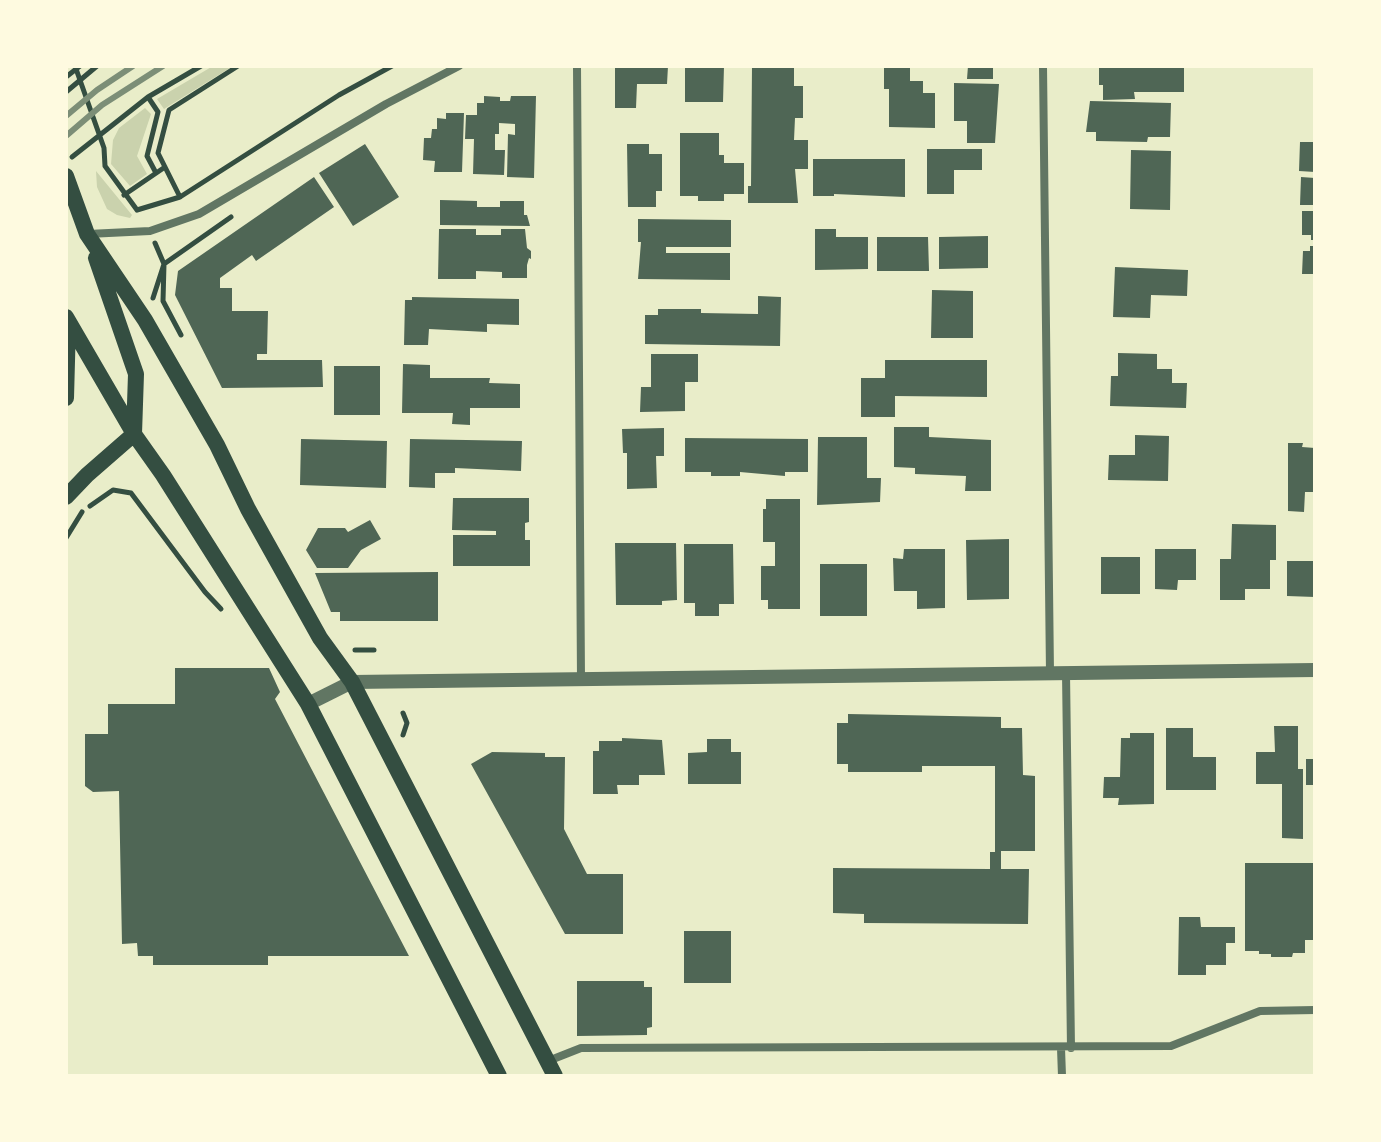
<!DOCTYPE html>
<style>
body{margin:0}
#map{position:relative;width:1381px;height:1142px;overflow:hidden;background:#e9edc9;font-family:"Fira Sans Condensed",sans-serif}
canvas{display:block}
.frame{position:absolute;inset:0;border:68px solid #fefae0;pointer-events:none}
</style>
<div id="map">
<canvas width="1381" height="1142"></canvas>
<div class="frame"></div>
</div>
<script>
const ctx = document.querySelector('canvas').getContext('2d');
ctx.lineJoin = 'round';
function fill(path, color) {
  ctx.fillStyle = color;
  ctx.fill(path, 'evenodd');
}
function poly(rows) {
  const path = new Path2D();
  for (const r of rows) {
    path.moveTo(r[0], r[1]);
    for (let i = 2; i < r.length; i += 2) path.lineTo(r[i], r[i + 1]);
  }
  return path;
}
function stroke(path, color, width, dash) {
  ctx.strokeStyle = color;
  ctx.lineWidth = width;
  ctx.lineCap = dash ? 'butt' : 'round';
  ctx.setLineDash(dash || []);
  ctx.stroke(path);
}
fill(poly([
 [213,66,233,66,164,109,157,99],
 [145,108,151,114,137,156,147,174,130,186,111,164,113,140,119,128],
 [96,171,132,215,130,218,117,215,107,209,97,187]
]), '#cad2ad');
fill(poly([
 [615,66,668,66,667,84,637,84,636,108,615,108],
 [685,66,724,66,723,102,685,102],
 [752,66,794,66,794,86,803,86,803,118,795,118,794,140,808,140,808,169,795,169,798,203,748,203,748,186,751,186],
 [884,66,910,66,910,81,923,81,923,93,935,93,935,128,889,127,889,89,884,89],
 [968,66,993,66,993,79,967,79],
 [1099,66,1184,66,1184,92,1134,92,1135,99,1103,100,1103,85,1099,85],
 [954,83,999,84,995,143,967,143,967,121,954,121],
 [484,96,500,97,500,101,510,101,511,96,536,96,534,178,507,177,508,134,515,135,515,124,499,123,499,134,495,134,495,150,505,150,504,175,473,174,474,139,465,139,466,115,477,115,477,103,484,103],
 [1090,101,1171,103,1170,137,1148,137,1147,142,1096,141,1096,132,1086,132],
 [446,113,464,113,462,172,434,172,435,161,423,160,424,138,431,138,432,129,437,129,437,118,446,119],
 [680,133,719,133,719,155,724,155,724,163,744,163,744,194,724,194,724,201,698,201,698,196,680,196],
 [1300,142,1315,142,1315,172,1299,171],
 [365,144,399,197,353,226,319,173],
 [627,144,649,144,649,154,662,154,662,191,656,191,656,207,628,207],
 [927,149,982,149,982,170,954,170,954,194,927,194],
 [1131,150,1171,151,1170,210,1130,209],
 [813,159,905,159,905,197,834,194,834,196,813,196],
 [314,177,334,207,256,261,252,255,220,278,220,288,232,288,232,311,268,311,267,354,257,354,257,360,322,360,323,387,222,388,175,295,178,271],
 [1301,177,1315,178,1315,205,1300,205],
 [440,200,477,201,477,207,500,207,500,201,524,201,524,215,527,215,530,226,440,225],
 [1302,211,1315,211,1315,240,1311,240,1311,235,1302,235],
 [638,219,731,220,731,247,666,247,666,253,730,253,730,280,638,279,641,242,638,242],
 [439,229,476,229,476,235,501,235,501,229,525,229,527,248,531,251,531,259,529,258,527,265,527,278,502,278,502,272,476,271,476,279,438,279],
 [815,229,836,229,836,237,868,237,868,269,815,270],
 [988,236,988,268,939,269,939,237],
 [877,237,928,237,929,271,877,271],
 [1310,246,1315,246,1315,274,1302,274,1303,251,1310,251],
 [1115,267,1188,270,1187,296,1151,295,1150,318,1113,317],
 [932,290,973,291,973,338,931,338],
 [758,296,781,297,780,346,645,344,645,315,658,315,658,309,701,309,701,313,758,314],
 [412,297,519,299,519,325,487,324,487,332,429,329,428,345,404,345,405,300,412,300],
 [1118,353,1157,354,1157,369,1172,369,1172,383,1187,383,1186,408,1110,406,1111,376,1118,376],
 [651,354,698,354,698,382,685,382,685,411,640,412,641,387,651,387],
 [885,360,987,360,987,397,895,396,895,417,861,417,861,378,885,378],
 [403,364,430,365,430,378,490,378,489,383,520,384,520,408,470,408,470,425,452,424,453,413,402,413],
 [334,366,380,366,380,415,334,415],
 [894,427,929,427,929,437,991,440,991,491,965,491,966,476,915,474,915,468,894,467],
 [664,428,664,456,656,456,657,488,627,489,627,453,623,453,622,429],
 [1135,435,1169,436,1168,481,1108,480,1109,455,1135,455],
 [818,437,867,437,867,478,881,478,880,502,817,505],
 [685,438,808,439,808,472,785,472,785,476,740,472,740,476,711,476,711,472,685,472],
 [301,439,387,441,386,488,300,485],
 [410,439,522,441,521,471,455,468,455,473,435,473,435,488,409,487],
 [1288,443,1303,443,1302,447,1315,448,1315,492,1305,492,1304,512,1288,511],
 [453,498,529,498,529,522,525,523,525,540,530,540,530,566,453,566,453,535,496,535,496,531,452,530],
 [766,499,800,499,800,609,768,609,768,600,761,600,761,566,775,566,775,542,763,542,763,509,766,509],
 [370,520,381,539,361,550,348,568,317,568,306,550,318,528,345,528,348,532],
 [1232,524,1276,525,1276,560,1270,560,1270,589,1245,589,1245,600,1220,600,1220,559,1231,559],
 [1009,539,1009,599,967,600,966,540],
 [615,543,676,543,677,600,662,601,662,605,616,605],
 [684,544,733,544,734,604,719,604,719,616,695,616,695,603,684,603],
 [904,549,945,549,945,608,917,609,917,591,894,591,893,558,903,559],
 [1155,549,1196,549,1196,580,1178,580,1177,590,1155,589],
 [1101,557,1140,557,1140,594,1101,594],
 [1287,561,1315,561,1315,597,1287,596],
 [820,564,867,564,867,616,820,616],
 [438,572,438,621,340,621,340,612,331,612,315,573],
 [175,668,269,668,280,692,275,699,409,956,268,956,268,965,153,965,153,956,138,956,137,943,122,944,119,791,93,792,85,786,85,734,108,734,108,704,175,704],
 [848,714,1001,717,1001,728,1022,728,1023,775,1035,776,1035,851,1001,851,1001,869,1029,869,1028,924,864,923,864,914,833,913,833,868,990,869,990,852,995,852,995,766,922,766,922,772,848,772,848,764,837,764,837,723,848,723],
 [1274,726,1298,726,1298,769,1303,769,1303,839,1282,838,1282,784,1256,784,1256,752,1275,752],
 [1166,728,1193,728,1193,757,1216,757,1216,790,1166,790],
 [1130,733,1154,733,1154,804,1118,805,1119,798,1103,798,1104,777,1120,777,1121,738,1130,738],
 [622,738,662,740,665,775,639,775,639,785,617,785,618,794,593,794,593,751,599,751,599,741,622,741],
 [707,739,731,739,731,752,741,752,741,784,688,784,688,753,707,752],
 [492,752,545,753,545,757,565,757,564,829,587,874,623,874,623,934,565,934,471,764],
 [1306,759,1315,759,1315,785,1306,785],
 [1245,863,1315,863,1315,940,1305,940,1305,953,1293,953,1292,957,1271,957,1271,954,1259,954,1259,951,1245,951],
 [1179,917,1200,917,1201,927,1235,927,1235,943,1226,943,1226,965,1206,965,1206,975,1178,975],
 [684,931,731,931,731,983,684,983],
 [577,981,644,981,644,987,652,987,652,1027,647,1028,647,1035,577,1036]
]), '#4f6655');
stroke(poly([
 [75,66,104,148,105,166,137,210],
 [66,77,80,66],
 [66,92,97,66],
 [148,97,158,112,147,156,156,173],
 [72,157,148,97,201,66],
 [165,167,158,153,169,110,238,66],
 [124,195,165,167,180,197],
 [137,210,180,197,339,95,392,66],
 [155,243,164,264,163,301,181,335],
 [153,298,164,264,231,217],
 [90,506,113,490,131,493,205,592,221,609],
 [66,538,82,512],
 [355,650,374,650],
 [403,735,407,723,403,713]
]), '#344e41', 5);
stroke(poly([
 [577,66,581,679],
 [1043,66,1050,673],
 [88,234,150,231,199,214,386,104,459,66],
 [1066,673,1071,1048],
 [1061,1048,1062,1076],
 [548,1061,581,1048,1171,1046,1260,1011,1315,1010]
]), '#617663', 8);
stroke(poly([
 [308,704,352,682,1315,670]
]), '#617663', 14);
stroke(poly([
 [66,176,87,234,145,320,217,445,248,509,320,638,352,682,555,1076],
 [66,317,134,434,163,475,308,704,499,1076],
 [66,398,68,324],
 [66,497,87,475,134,434,136,374,96,258]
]), '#344e41', 16);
stroke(poly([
 [66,116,97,90,133,66],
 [66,136,102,105,163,66]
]), '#7c8e77', 6);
</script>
